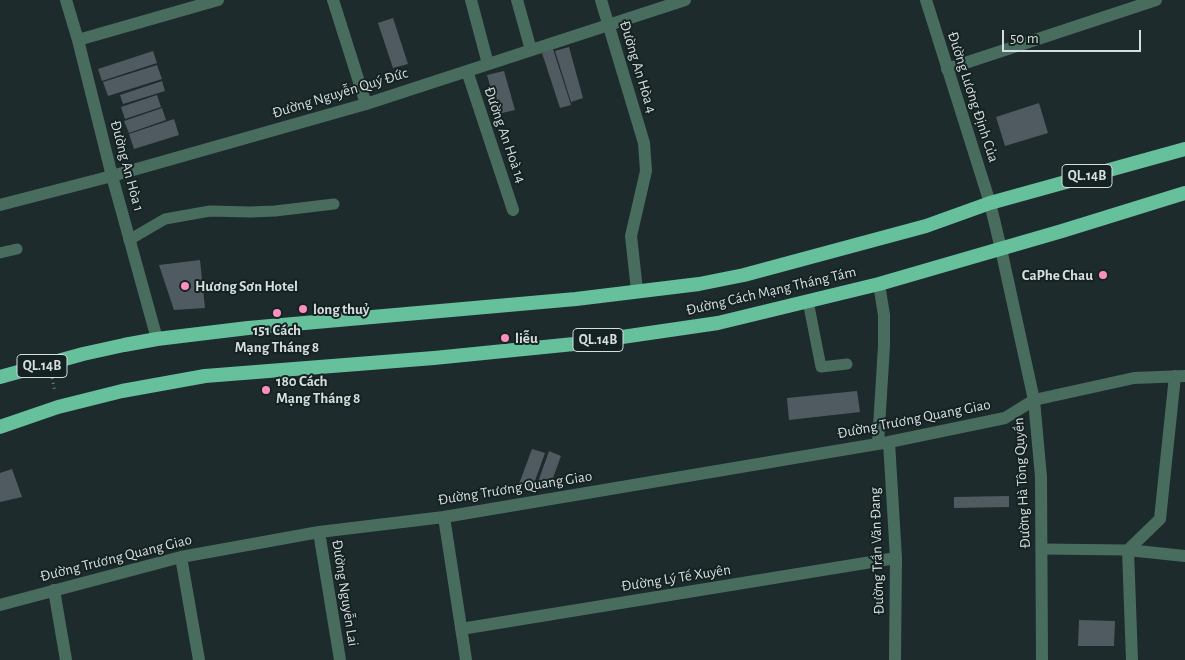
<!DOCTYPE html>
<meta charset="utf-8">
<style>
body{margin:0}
#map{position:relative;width:1185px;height:660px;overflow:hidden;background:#1e2b2c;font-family:"Alegreya Sans",sans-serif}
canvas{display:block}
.scale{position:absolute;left:1002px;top:30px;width:139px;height:22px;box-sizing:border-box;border:2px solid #d6dede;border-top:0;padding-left:6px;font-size:15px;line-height:18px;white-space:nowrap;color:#d6dede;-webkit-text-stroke:4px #152222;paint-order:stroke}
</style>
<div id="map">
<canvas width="1185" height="660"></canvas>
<div class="scale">50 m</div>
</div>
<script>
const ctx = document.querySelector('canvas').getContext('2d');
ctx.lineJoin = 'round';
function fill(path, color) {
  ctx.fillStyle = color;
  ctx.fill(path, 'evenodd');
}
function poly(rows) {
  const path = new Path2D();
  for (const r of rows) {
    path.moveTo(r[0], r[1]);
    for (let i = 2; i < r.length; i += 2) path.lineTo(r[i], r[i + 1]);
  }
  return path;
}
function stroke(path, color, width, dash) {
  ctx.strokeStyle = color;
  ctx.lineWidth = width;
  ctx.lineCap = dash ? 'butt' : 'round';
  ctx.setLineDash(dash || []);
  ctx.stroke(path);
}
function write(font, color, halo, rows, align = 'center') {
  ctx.font = font + ' "Alegreya Sans",sans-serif';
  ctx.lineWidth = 4;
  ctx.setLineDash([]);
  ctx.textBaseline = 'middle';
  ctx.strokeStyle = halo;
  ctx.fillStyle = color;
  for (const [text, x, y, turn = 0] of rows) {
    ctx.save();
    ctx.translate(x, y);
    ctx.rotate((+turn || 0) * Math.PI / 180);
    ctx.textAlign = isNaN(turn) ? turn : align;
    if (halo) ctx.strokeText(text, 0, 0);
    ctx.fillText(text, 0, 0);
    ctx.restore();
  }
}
fill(poly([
 [393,18,408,64,393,68,378,23],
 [569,47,583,98,571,102,555,51],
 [553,49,571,105,560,108,542,53],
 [153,51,157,63,102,81,98,69],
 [157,65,162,79,108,96,103,82],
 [504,71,515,110,498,114,487,75],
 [162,81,165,91,123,104,120,95],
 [157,95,161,107,125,119,121,107],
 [1039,103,1048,133,1005,146,996,117],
 [162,108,166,120,129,133,124,121],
 [174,119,179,135,134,149,129,134],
 [200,260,205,308,174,310,159,265],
 [857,391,860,412,789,420,787,398],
 [532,449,545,453,532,489,519,484],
 [549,451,561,456,550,486,538,482],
 [12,469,22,497,0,502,0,473],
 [1009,496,1009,507,954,508,954,497],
 [1079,620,1115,621,1114,646,1078,646]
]), '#4f5b61');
stroke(poly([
 [52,378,55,392]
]), '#798484', 3, [1, 4]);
stroke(poly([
 [129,240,165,219,210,211,250,212,275,211,334,204],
 [0,253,17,249],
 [808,301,821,367,847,364],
 [1042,549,1128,550]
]), '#486d5e', 11);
stroke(poly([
 [66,0,78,40,112,176,157,339],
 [333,0,366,104],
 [471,0,488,64],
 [517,0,531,50],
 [601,0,644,143,646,171,631,236,637,290],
 [78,40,218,0],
 [947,69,1156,0],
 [467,71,513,210],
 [0,205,112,176,366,104,685,0],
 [889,442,896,558,895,660],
 [878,443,884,346,884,315,879,284],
 [444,517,466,660],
 [319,532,340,660],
 [1128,550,1185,556],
 [181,557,199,660],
 [54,590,66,660],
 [0,605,181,557,319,532,444,517,889,442,1005,418,1034,400,1134,378,1185,376],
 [461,629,896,558],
 [1132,660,1128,550,1160,519,1175,376]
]), '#486d5e', 12);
stroke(poly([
 [926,0,990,203,1001,249,1034,400,1041,477,1042,660]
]), '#486d5e', 12);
stroke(poly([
 [0,377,83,354,124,345,157,339,248,328,576,299,699,284,744,275,926,226,990,203,1185,149],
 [0,427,58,407,122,391,205,376,434,358,574,344,718,323,879,284,1062,231,1185,193]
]), '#66c09c', 14);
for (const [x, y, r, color] of [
 [1103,275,5,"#fd8ebf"],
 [185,286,5,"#fd8ebf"],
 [303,309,5,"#fd8ebf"],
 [277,313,5,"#fd8ebf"],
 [505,338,5,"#fd8ebf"],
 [266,390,5,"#fd8ebf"]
]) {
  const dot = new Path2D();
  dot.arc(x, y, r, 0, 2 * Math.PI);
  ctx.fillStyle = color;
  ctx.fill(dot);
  stroke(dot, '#152222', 2);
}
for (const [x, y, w] of [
 [1087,176,50],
 [598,340,50],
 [42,366,50]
]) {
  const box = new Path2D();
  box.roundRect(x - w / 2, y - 11.5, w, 23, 4);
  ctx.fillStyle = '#152222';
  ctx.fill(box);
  stroke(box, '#d6dede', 1);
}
write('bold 14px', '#d6dede', null, [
 ["QL.14B",1087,176],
 ["QL.14B",598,340],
 ["QL.14B",42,366]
]);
write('15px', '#d6dede', '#152222', [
 ["Đường An Hòa 4",638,67,73],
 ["Đường Nguyễn Quý Đức",340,93,-17],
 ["Đường Lương Định Của",973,97,72],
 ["Đường An Hoà 14",505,135,71],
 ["Đường An Hòa 1",127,166,75],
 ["Đường Cách Mạng Tháng Tám",771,291,-13],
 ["Đường Trương Quang Giao",914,419,-11],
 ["Đường Hà Tông Quyền",1022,483,-93],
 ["Đường Trương Quang Giao",515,488,-9],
 ["Đường Trần Văn Đang",877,551,-92],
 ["Đường Trương Quang Giao",116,558,-14],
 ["Đường Lý Tế Xuyên",676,578,-9],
 ["Đường Nguyễn Lai",345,593,81]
]);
write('bold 15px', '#d6dede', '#152222', [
 ["CaPhe Chau",1093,275,"right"],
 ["Hương Sơn Hotel",195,286],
 ["long thuỷ",313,309],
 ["151 Cách",277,330,"center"],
 ["Mạng Tháng 8",277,347,"center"],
 ["liễu",515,338],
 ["180 Cách",276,381],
 ["Mạng Tháng 8",276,398]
], 'left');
</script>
